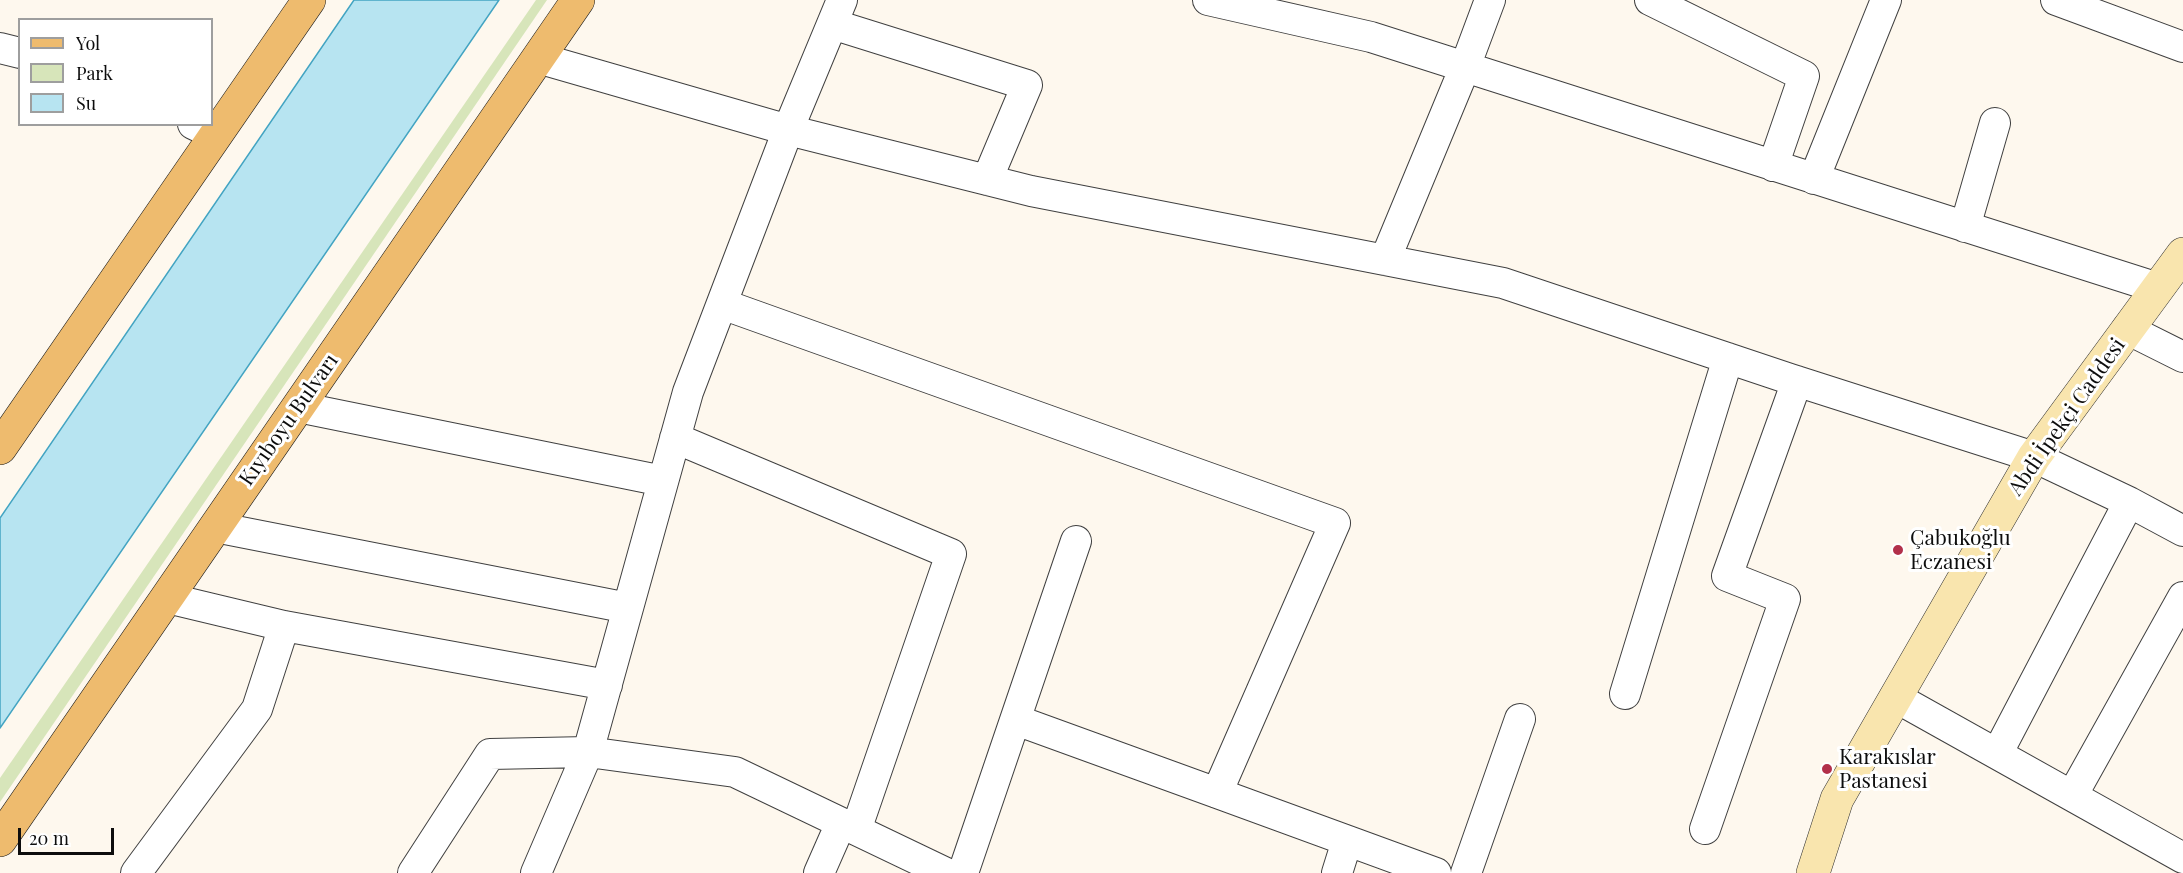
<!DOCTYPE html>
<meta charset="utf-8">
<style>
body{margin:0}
#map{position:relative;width:2183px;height:873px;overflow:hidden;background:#fef8ee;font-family:"Playfair Display",serif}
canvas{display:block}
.legend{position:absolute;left:18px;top:18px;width:195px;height:108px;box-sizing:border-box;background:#fff;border:2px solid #9e9e9e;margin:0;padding:8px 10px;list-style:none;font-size:18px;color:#0d0d0d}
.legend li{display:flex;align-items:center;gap:12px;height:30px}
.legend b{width:30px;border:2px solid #9e9e9e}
.scale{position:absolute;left:18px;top:828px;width:96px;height:27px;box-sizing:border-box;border:3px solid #0d0d0d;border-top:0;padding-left:8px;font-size:18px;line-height:21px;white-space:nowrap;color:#0d0d0d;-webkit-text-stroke:4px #fff;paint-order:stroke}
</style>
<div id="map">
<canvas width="2183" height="873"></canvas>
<ul class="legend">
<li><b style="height:8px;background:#eebb6e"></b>Yol</li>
<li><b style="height:16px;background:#d7e5ba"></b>Park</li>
<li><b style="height:16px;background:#b7e4f1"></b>Su</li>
</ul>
<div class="scale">20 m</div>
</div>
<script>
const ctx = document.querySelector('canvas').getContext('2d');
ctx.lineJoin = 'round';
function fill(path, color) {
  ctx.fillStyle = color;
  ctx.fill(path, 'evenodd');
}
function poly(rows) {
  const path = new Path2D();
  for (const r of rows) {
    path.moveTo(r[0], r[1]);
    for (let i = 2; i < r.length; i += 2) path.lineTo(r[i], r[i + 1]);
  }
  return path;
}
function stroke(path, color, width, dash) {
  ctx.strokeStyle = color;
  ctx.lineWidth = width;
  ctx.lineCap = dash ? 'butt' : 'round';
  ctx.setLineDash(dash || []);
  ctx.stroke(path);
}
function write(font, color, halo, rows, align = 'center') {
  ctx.font = font + ' "Playfair Display",serif';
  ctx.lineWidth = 6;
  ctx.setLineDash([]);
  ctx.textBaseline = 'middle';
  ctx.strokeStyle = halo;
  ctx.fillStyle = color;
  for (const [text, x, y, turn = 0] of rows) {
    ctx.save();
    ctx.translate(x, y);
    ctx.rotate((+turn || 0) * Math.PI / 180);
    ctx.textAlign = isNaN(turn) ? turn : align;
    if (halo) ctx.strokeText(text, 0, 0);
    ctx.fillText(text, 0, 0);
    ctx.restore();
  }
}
fill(poly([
 [536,0,547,0,0,802,0,778]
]), '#d7e5ba');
const water = poly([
 [354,0,499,0,0,728,0,518,354,0]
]);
fill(water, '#b7e4f1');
stroke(water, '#43a4c2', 1.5);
const street = poly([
 [1208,0,1371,37,2158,288],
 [1650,0,1804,76,1773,166],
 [2056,0,2183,47],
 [832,24,1027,85,987,180],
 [0,48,20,53],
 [538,58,788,130,1031,191,1503,283,1790,379,2034,457,2129,502,2183,531],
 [193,124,216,135],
 [1814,179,1886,0],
 [1965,227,1995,123],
 [1385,260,1465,67,1490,0],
 [722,304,1335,523,1217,793,1436,873],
 [2127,329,2183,357],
 [298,407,663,481],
 [675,438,951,554,856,830],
 [215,527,628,608],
 [167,598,284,626,607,685],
 [1625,694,1728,358],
 [1895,697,2183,858],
 [1016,720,1217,793],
 [1997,754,2129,502],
 [2072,796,2183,597],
 [1705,829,1785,599,1727,576,1797,381],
 [136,873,257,709,284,626],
 [413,873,490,754,588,752,735,772,946,873],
 [536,873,588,752,688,392,788,130,842,0],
 [819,873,841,823],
 [963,873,1076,541],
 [1337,873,1347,841],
 [1466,873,1520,719]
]);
const secondary = poly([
 [1813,873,1837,799,2034,457,2183,254]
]);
const primary = poly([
 [0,448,309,0],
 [0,840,578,0]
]);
stroke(street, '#404040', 32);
stroke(secondary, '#2f2f2f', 34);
stroke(primary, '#1e1e1e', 34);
stroke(street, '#fff', 30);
stroke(secondary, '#f9e5ae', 33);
stroke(primary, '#eebb6e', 33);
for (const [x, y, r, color] of [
 [1898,550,6,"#b2304a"],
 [1827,769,6,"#b2304a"]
]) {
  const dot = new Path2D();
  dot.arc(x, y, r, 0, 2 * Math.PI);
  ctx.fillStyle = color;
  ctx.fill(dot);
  stroke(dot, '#fff', 2);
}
write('21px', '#0d0d0d', '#fff', [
 ["Abdi İpekçi Caddesi",2067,417,-55],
 ["Kıyıboyu Bulvarı",289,420,-55]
]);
write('21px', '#0d0d0d', '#fff', [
 ["Çabukoğlu",1910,538],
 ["Eczanesi",1910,562],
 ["Karakıslar",1839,757],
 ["Pastanesi",1839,781]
], 'left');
</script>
